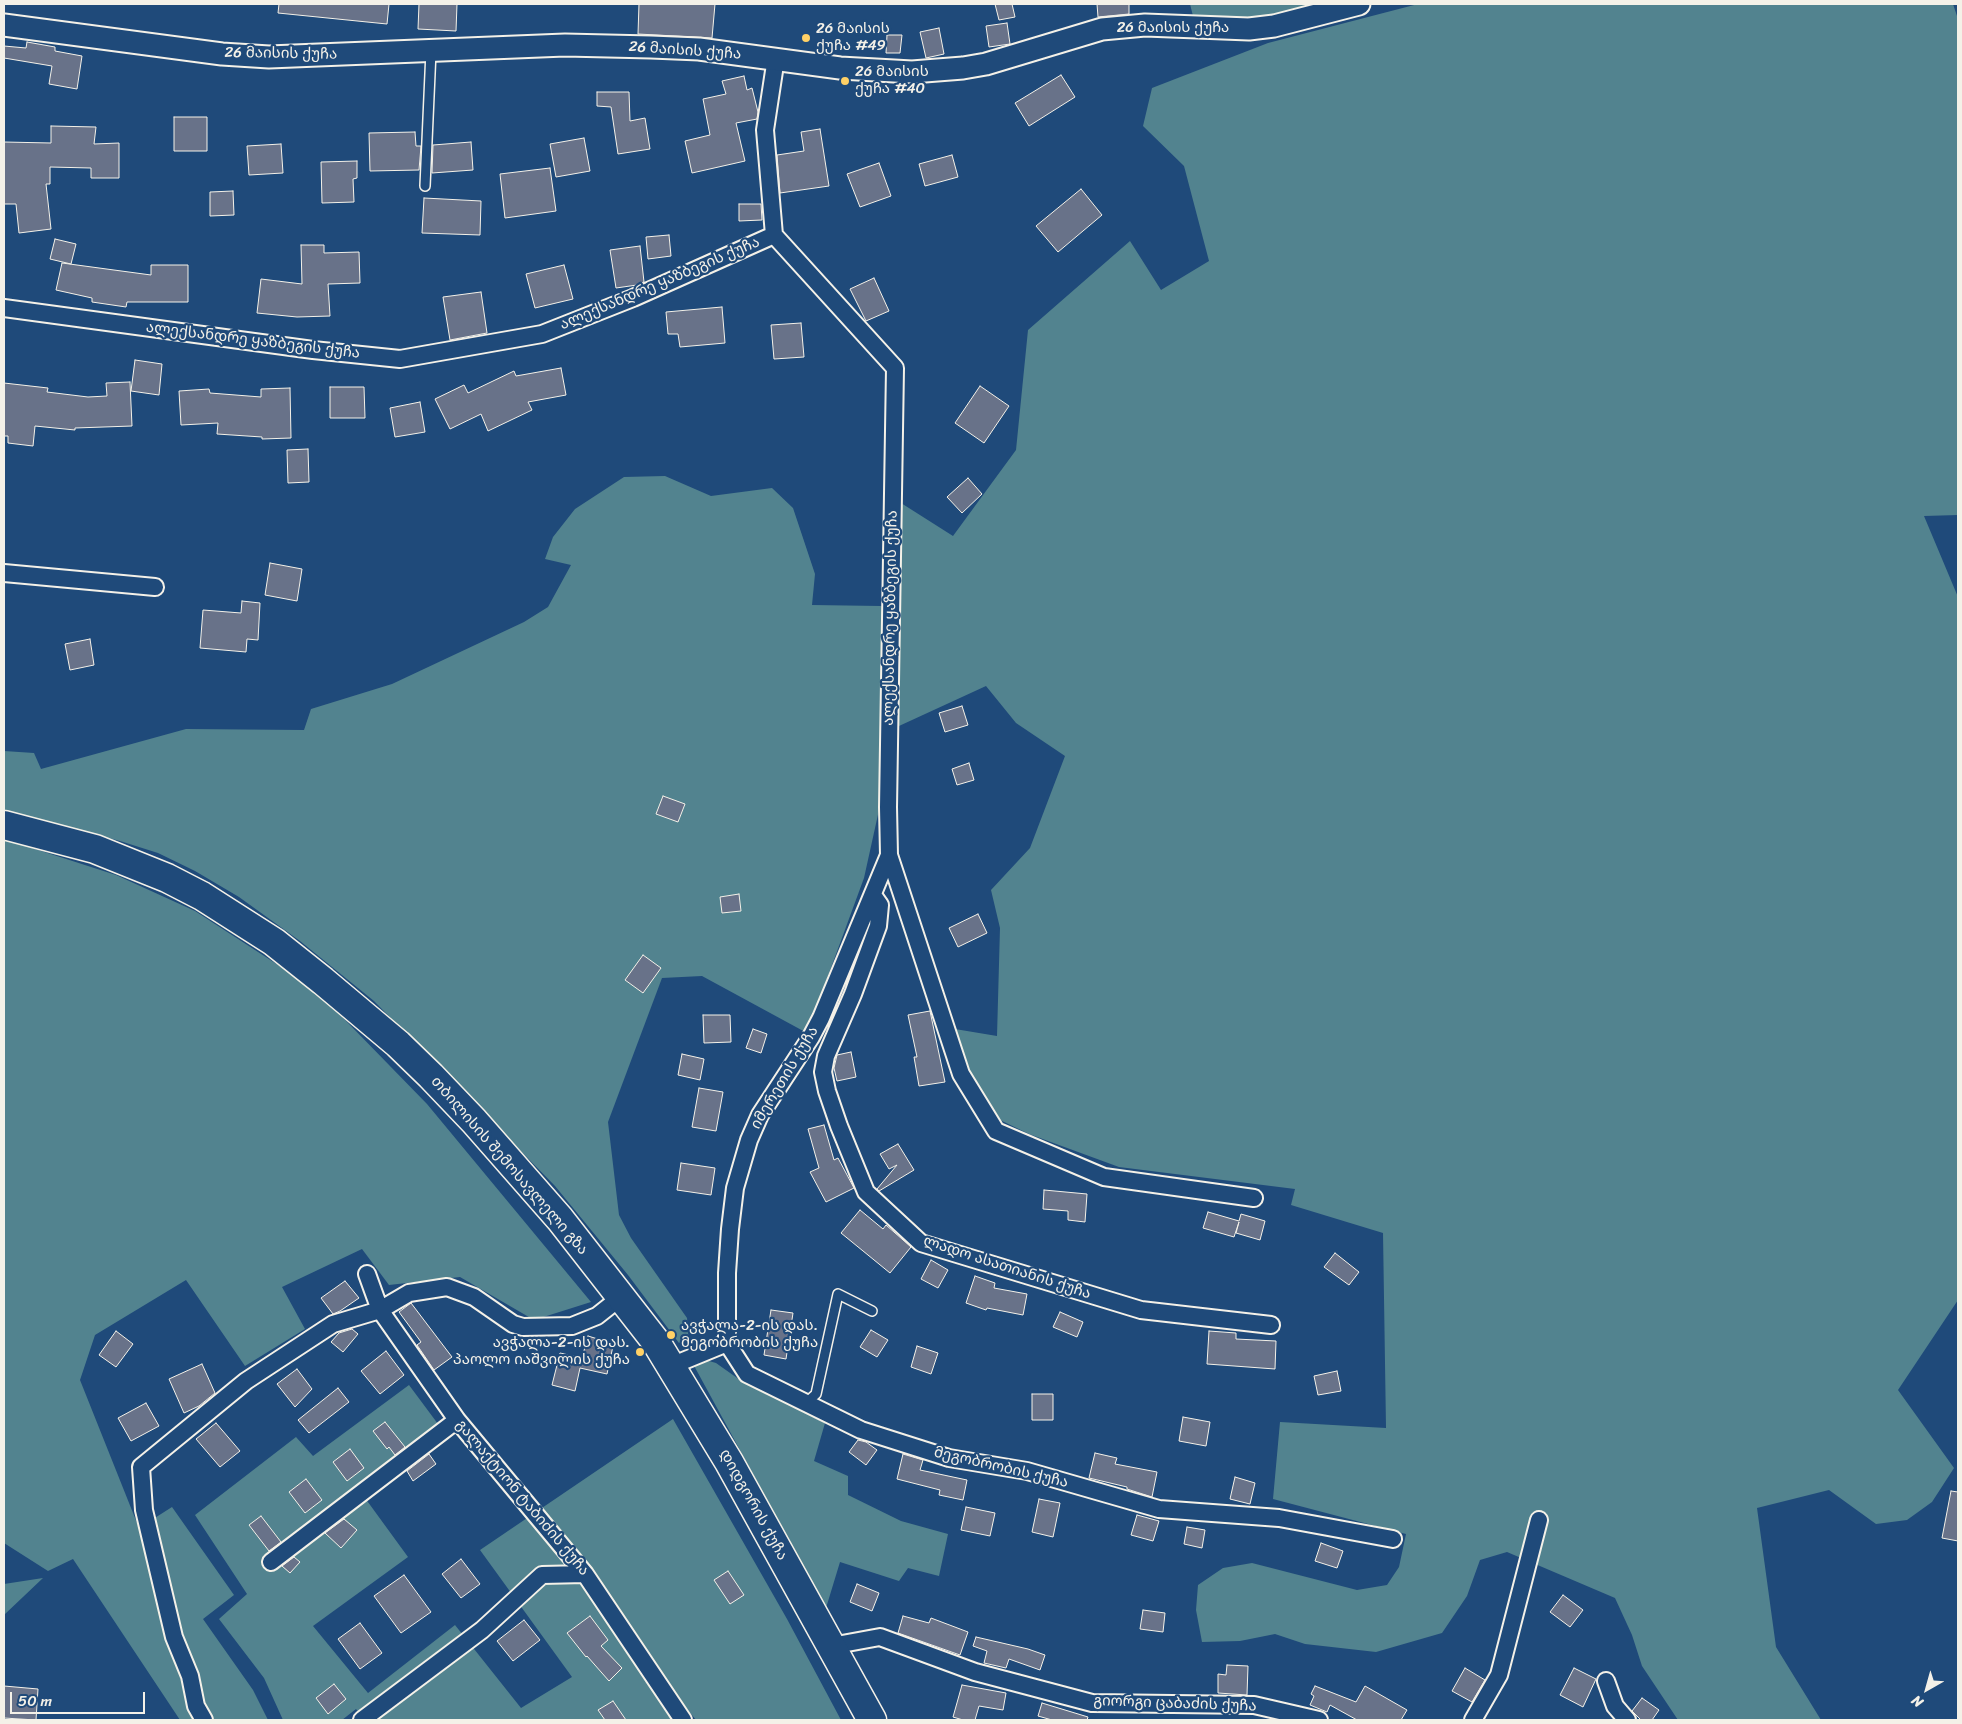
<!DOCTYPE html>
<meta charset="utf-8">
<style>
body{margin:0}
#map{position:relative;width:1962px;height:1724px;overflow:hidden;background:#1f4a7a;font-family:Sriracha,sans-serif}
canvas{display:block}
.frame{position:absolute;inset:0;border:5px solid #f4f1e8;pointer-events:none}
.north{position:absolute;left:1902px;top:1664px;width:50px;height:50px;-webkit-text-stroke:4px #1f4a7a;paint-order:stroke;rotate:218deg;font-size:14px;font-weight:700;line-height:20px;text-align:center;color:#f4f1e8}
.north::after{content:'';display:block;margin:auto;width:18px;height:22px;background:#f4f1e8;clip-path:polygon(50% 0,100% 100%,50% 72%,0 100%)}
.scale{position:absolute;left:10px;top:1692px;width:135px;height:22px;box-sizing:border-box;border:2px solid #f4f1e8;border-top:0;padding-left:6px;font-size:15px;line-height:18px;white-space:nowrap;color:#f4f1e8;-webkit-text-stroke:4px #1f4a7a;paint-order:stroke}
</style>
<div id="map">
<canvas width="1962" height="1724"></canvas>
<div class="frame"></div>
<div class="north">N</div>
<div class="scale">50 m</div>
</div>
<script>
const ctx = document.querySelector('canvas').getContext('2d');
ctx.lineJoin = 'round';
function fill(path, color) {
  ctx.fillStyle = color;
  ctx.fill(path, 'evenodd');
}
function poly(rows) {
  const path = new Path2D();
  for (const r of rows) {
    path.moveTo(r[0], r[1]);
    for (let i = 2; i < r.length; i += 2) path.lineTo(r[i], r[i + 1]);
  }
  return path;
}
function stroke(path, color, width, dash) {
  ctx.strokeStyle = color;
  ctx.lineWidth = width;
  ctx.lineCap = dash ? 'butt' : 'round';
  ctx.setLineDash(dash || []);
  ctx.stroke(path);
}
function write(font, color, halo, rows, align = 'center') {
  ctx.font = font + ' Sriracha,"Noto Sans Georgian",sans-serif';
  ctx.lineWidth = 4.5;
  ctx.setLineDash([]);
  ctx.textBaseline = 'middle';
  ctx.strokeStyle = halo;
  ctx.fillStyle = color;
  for (const [text, x, y, turn = 0] of rows) {
    ctx.save();
    ctx.translate(x, y);
    ctx.rotate((+turn || 0) * Math.PI / 180);
    ctx.textAlign = isNaN(turn) ? turn : align;
    if (halo) ctx.strokeText(text, 0, 0);
    ctx.fillText(text, 0, 0);
    ctx.restore();
  }
}
fill(poly([
 [1190,4,1314,4,1259,18,1193,16],
 [1418,4,1953,4,1958,19,1958,515,1924,516,1958,597,1958,1300,1898,1390,1954,1468,1932,1502,1907,1520,1876,1524,1829,1490,1757,1508,1776,1647,1821,1720,1678,1720,1642,1666,1632,1635,1615,1598,1507,1552,1480,1560,1467,1596,1442,1633,1376,1652,1305,1644,1275,1634,1240,1641,1202,1642,1196,1610,1198,1585,1223,1568,1252,1563,1357,1590,1387,1585,1399,1567,1406,1534,1273,1499,1280,1422,1386,1428,1383,1233,1291,1205,1295,1189,1119,1167,1029,1134,998,1119,969,1071,955,1029,997,1036,1000,928,991,890,1030,848,1065,756,1016,723,986,686,899,726,882,727,879,810,864,878,807,1033,702,976,662,978,608,1122,619,1215,631,1238,687,1318,689,1339,679,1343,628,1275,555,1186,374,1001,300,941,239,897,195,871,158,853,120,841,59,825,4,815,4,751,34,753,41,769,186,729,304,730,311,709,392,684,524,622,548,607,571,565,545,559,553,537,575,509,624,477,665,476,711,496,772,488,793,508,815,574,812,605,881,606,898,612,901,503,953,536,1016,450,1028,330,1130,241,1161,290,1209,261,1184,166,1143,126,1152,88,1268,43],
 [4,839,116,875,195,911,315,989,427,1104,591,1302,534,1320,460,1277,389,1285,362,1249,282,1287,305,1329,245,1366,186,1280,95,1335,80,1380,139,1528,172,1507,234,1595,203,1619,253,1690,268,1720,180,1720,73,1559,48,1571,4,1543],
 [702,1359,716,1363,740,1380,825,1423,814,1461,848,1476,848,1495,901,1521,948,1534,939,1576,908,1568,899,1581,840,1562,826,1608,692,1362],
 [409,1385,438,1424,357,1487,408,1557,313,1626,368,1693,455,1625,521,1708,572,1677,480,1550,673,1419,787,1619,841,1720,696,1720,687,1709,673,1720,365,1720,356,1709,342,1720,283,1720,264,1678,219,1619,247,1594,195,1515,296,1437,313,1456],
 [43,1578,4,1615,4,1584]
]), '#52838f');
const building = poly([
 [279,4,389,4,387,24,278,13,279,4],
 [419,4,457,4,456,31,418,29,419,4],
 [639,4,715,4,712,38,638,34,639,4],
 [995,4,1012,4,1015,17,999,20,995,4],
 [1097,4,1129,4,1129,14,1098,17,1097,4],
 [1007,23,1010,44,989,47,986,26,1007,23],
 [939,28,944,54,926,58,920,32,939,28],
 [887,35,902,35,900,53,886,53,887,35],
 [27,42,55,47,55,51,82,56,77,89,49,84,52,66,4,58,4,46,26,48,27,42],
 [1061,75,1075,97,1029,126,1015,103,1061,75],
 [744,76,747,90,752,88,758,112,757,119,736,123,745,161,692,173,685,141,710,135,703,99,726,94,722,81,744,76],
 [597,92,629,92,630,121,645,118,650,149,618,154,611,107,597,106,597,92],
 [174,117,207,117,207,151,174,151,174,117],
 [51,126,96,127,94,144,119,143,119,178,91,178,91,168,50,167,50,184,46,184,51,229,19,233,16,204,4,204,4,142,51,143,51,126],
 [820,129,829,186,780,193,777,155,804,151,801,132,820,129],
 [415,132,416,146,421,146,419,170,370,171,369,133,415,132],
 [584,138,590,171,556,177,550,144,584,138],
 [471,142,473,170,432,173,433,145,471,142],
 [281,144,283,173,249,175,247,146,281,144],
 [952,155,958,177,925,186,919,164,952,155],
 [357,161,357,178,353,179,354,202,322,203,321,162,357,161],
 [879,163,891,196,860,207,847,174,879,163],
 [550,168,556,211,505,218,500,174,550,168],
 [1081,189,1102,215,1058,252,1036,226,1081,189],
 [233,191,234,215,210,216,210,192,233,191],
 [424,198,481,201,480,235,422,233,424,198],
 [739,204,761,204,762,220,739,221,739,204],
 [669,235,671,256,648,259,646,237,669,235],
 [55,239,76,244,71,264,50,259,55,239],
 [301,245,324,245,324,253,359,252,360,283,328,284,330,316,297,317,257,313,261,279,302,284,301,245],
 [640,246,644,282,637,285,616,288,610,250,640,246],
 [62,263,151,275,151,265,188,265,188,302,127,302,126,307,92,302,92,298,56,290,62,263],
 [564,265,573,299,535,308,526,274,564,265],
 [874,278,889,311,866,321,850,289,874,278],
 [481,292,487,333,450,340,443,297,481,292],
 [722,307,725,343,680,347,678,334,668,334,666,312,722,307],
 [801,323,804,357,774,359,771,325,801,323],
 [135,360,162,364,159,395,131,391,135,360],
 [561,368,566,395,528,402,532,410,488,431,481,414,450,429,435,399,464,385,468,393,514,371,516,376,561,368],
 [130,382,132,426,75,428,75,430,35,426,33,446,8,443,8,436,4,436,4,383,48,388,47,392,88,397,107,396,106,383,130,382],
 [980,386,1009,406,984,443,955,423,980,386],
 [330,387,364,387,365,418,330,418,330,387],
 [290,388,291,438,262,439,262,437,217,434,218,423,181,425,179,391,209,389,210,393,261,397,261,389,290,388],
 [420,402,425,432,395,437,390,408,420,402],
 [308,449,309,482,288,483,287,450,308,449],
 [968,478,982,494,962,513,947,497,968,478],
 [270,563,302,569,297,601,265,595,270,563],
 [242,601,260,603,258,640,247,639,246,652,200,648,203,610,241,613,242,601],
 [90,639,94,665,70,670,65,644,90,639],
 [962,706,968,725,945,732,939,713,962,706],
 [969,763,974,780,957,785,952,769,969,763],
 [663,796,685,804,678,822,656,814,663,796],
 [739,894,741,911,722,913,720,897,739,894],
 [978,914,987,933,958,947,949,928,978,914],
 [643,955,661,968,643,993,625,980,643,955],
 [930,1011,945,1082,919,1086,914,1057,917,1057,908,1015,930,1011],
 [703,1015,730,1015,731,1042,704,1043,703,1015],
 [753,1029,767,1034,761,1053,746,1048,753,1029],
 [851,1052,856,1077,837,1081,834,1068,837,1055,851,1052],
 [682,1054,704,1059,700,1080,678,1075,682,1054],
 [699,1088,723,1092,716,1131,692,1127,699,1088],
 [824,1125,834,1160,838,1158,854,1188,826,1202,810,1172,819,1168,808,1129,824,1125],
 [898,1144,914,1170,879,1191,877,1189,897,1165,889,1169,880,1154,898,1144],
 [681,1163,715,1168,711,1195,677,1190,681,1163],
 [1044,1190,1087,1194,1085,1222,1068,1220,1068,1211,1043,1209,1044,1190],
 [860,1210,883,1229,886,1225,911,1247,890,1273,841,1233,860,1210],
 [1208,1212,1239,1221,1241,1214,1265,1221,1260,1240,1236,1233,1239,1222,1234,1237,1203,1228,1208,1212],
 [1335,1253,1359,1272,1349,1285,1324,1267,1335,1253],
 [931,1260,948,1270,938,1288,921,1279,931,1260],
 [975,1276,995,1283,994,1288,1027,1294,1023,1315,987,1308,986,1310,966,1303,975,1276],
 [345,1281,359,1298,340,1311,333,1314,321,1298,345,1281],
 [411,1303,452,1357,434,1370,417,1345,421,1342,399,1312,411,1303],
 [771,1310,793,1313,786,1359,764,1355,771,1310],
 [1060,1312,1083,1322,1077,1337,1053,1327,1060,1312],
 [352,1329,358,1334,343,1352,331,1342,339,1333,352,1329],
 [871,1330,888,1340,877,1357,860,1347,871,1330],
 [116,1331,133,1344,116,1367,99,1355,116,1331],
 [1209,1331,1236,1333,1236,1339,1276,1341,1275,1369,1207,1364,1209,1331],
 [588,1336,601,1340,600,1343,613,1346,607,1374,580,1368,575,1391,552,1385,560,1353,582,1358,588,1336],
 [917,1346,938,1353,931,1374,911,1367,917,1346],
 [386,1351,404,1375,380,1394,361,1371,386,1351],
 [202,1364,215,1393,199,1406,184,1413,169,1379,202,1364],
 [297,1369,312,1389,295,1407,277,1384,297,1369],
 [1337,1371,1341,1391,1318,1395,1314,1376,1337,1371],
 [338,1388,349,1402,309,1433,298,1420,338,1388],
 [1032,1394,1053,1394,1053,1420,1032,1420,1032,1394],
 [146,1403,159,1426,131,1441,118,1418,146,1403],
 [1183,1417,1210,1422,1206,1446,1179,1441,1183,1417],
 [385,1422,405,1447,395,1455,389,1447,387,1449,373,1431,385,1422],
 [216,1423,240,1451,220,1467,196,1439,216,1423],
 [858,1440,866,1442,877,1450,866,1465,849,1452,858,1440],
 [350,1449,364,1468,347,1481,333,1462,350,1449],
 [1095,1453,1117,1458,1115,1464,1157,1472,1152,1497,1127,1489,1127,1487,1089,1478,1095,1453],
 [429,1454,436,1464,413,1481,407,1471,429,1454],
 [903,1454,923,1460,920,1470,967,1480,963,1500,939,1495,940,1490,897,1479,903,1454],
 [1235,1477,1255,1483,1250,1504,1230,1499,1235,1477],
 [306,1479,322,1500,305,1513,289,1492,306,1479],
 [1951,1491,1958,1492,1958,1541,1942,1538,1951,1491],
 [1039,1499,1060,1503,1053,1537,1032,1532,1039,1499],
 [966,1507,995,1513,990,1536,961,1530,966,1507],
 [1137,1515,1159,1521,1153,1541,1131,1535,1137,1515],
 [261,1516,281,1542,269,1551,249,1525,261,1516],
 [344,1519,357,1530,341,1548,325,1533,344,1519],
 [1187,1527,1205,1530,1202,1548,1184,1544,1187,1527],
 [1321,1543,1343,1551,1337,1568,1315,1561,1321,1543],
 [294,1557,300,1562,290,1573,282,1566,294,1557],
 [461,1559,480,1584,461,1598,442,1574,461,1559],
 [728,1571,744,1595,730,1604,714,1580,728,1571],
 [404,1575,431,1612,401,1633,374,1596,404,1575],
 [857,1584,879,1593,872,1611,850,1602,857,1584],
 [1563,1595,1583,1610,1570,1627,1550,1612,1563,1595],
 [1143,1610,1165,1613,1163,1632,1140,1629,1143,1610],
 [590,1616,608,1640,601,1646,622,1668,609,1681,587,1656,586,1657,567,1633,590,1616],
 [903,1616,929,1623,931,1618,968,1632,960,1655,898,1633,903,1616],
 [524,1620,540,1640,513,1661,497,1641,524,1620],
 [360,1623,382,1653,360,1669,338,1639,360,1623],
 [976,1637,1028,1649,1045,1655,1040,1670,1009,1659,1006,1668,984,1663,987,1651,973,1646,976,1637],
 [1227,1665,1248,1666,1247,1695,1218,1693,1218,1674,1226,1675,1227,1665],
 [1465,1668,1485,1680,1472,1702,1452,1691,1465,1668],
 [1574,1668,1596,1679,1583,1707,1560,1695,1574,1668],
 [334,1684,346,1699,328,1714,316,1698,334,1684],
 [962,1685,1006,1693,1003,1710,979,1706,975,1720,963,1720,953,1717,962,1685],
 [4,1686,38,1689,36,1720,4,1718,4,1686],
 [1315,1686,1356,1702,1365,1686,1407,1710,1401,1720,1357,1720,1330,1705,1327,1712,1310,1705,1314,1696,1311,1694,1315,1686],
 [1642,1698,1659,1710,1652,1720,1641,1720,1632,1711,1642,1698],
 [613,1701,626,1720,605,1720,598,1710,613,1701],
 [1042,1703,1088,1717,1087,1720,1052,1720,1038,1716,1042,1703]
]);
fill(building, '#687289');
stroke(building, '#f4f1e8', 1);
const service = poly([
 [425,186,431,51],
 [806,1403,816,1394,838,1294,872,1311]
]);
const minor = poly([
 [774,235,895,368,888,807,889,855,961,1074,996,1131,1104,1177,1254,1198],
 [774,235,765,130,776,58],
 [4,308,313,350,400,359,542,334,633,298,774,235],
 [4,573,155,587],
 [873,895,880,905,878,926,853,994,826,1056,823,1072,827,1091,839,1126,866,1192,921,1243,1141,1310,1271,1325],
 [367,1274,380,1310,457,1420,585,1574,683,1720],
 [727,1343,727,1273,730,1229,735,1188,749,1140,760,1115,811,1037,821,1018,889,855],
 [671,1366,727,1343,747,1374,861,1430,949,1458,1027,1471,1159,1509,1279,1518,1393,1539],
 [271,1562,457,1420],
 [831,1646,880,1637,975,1672,1092,1703,1254,1705,1319,1720],
 [1606,1681,1615,1706,1627,1720],
 [204,1720,196,1706,190,1676,174,1637,144,1510,141,1467,246,1381,333,1324,380,1310,409,1293,447,1287,474,1297,513,1324,523,1327,572,1326,597,1316,621,1297],
 [362,1720,482,1630,542,1575,585,1574],
 [1473,1720,1499,1675,1539,1520]
]);
const tertiary = poly([
 [4,25,222,54,269,57,565,45,651,47,699,49,840,68,912,72,963,68,986,64,1102,29,1145,25,1249,29,1274,26,1359,4]
]);
const trunk = poly([
 [4,825,95,849,167,878,202,896,274,942,323,981,398,1044,431,1076,474,1121,560,1219,656,1342,729,1462,872,1720]
]);
stroke(service, '#f4f1e8', 12);
stroke(minor, '#f4f1e8', 20);
stroke(tertiary, '#f4f1e8', 25);
stroke(trunk, '#f4f1e8', 31);
stroke(service, '#1f4a7a', 9);
stroke(minor, '#1f4a7a', 16);
stroke(tertiary, '#1f4a7a', 21);
stroke(trunk, '#1f4a7a', 28);
for (const [x, y, r, color] of [
 [806,38,5,"#ffd166"],
 [845,81,5,"#ffd166"],
 [671,1335,5,"#ffd166"],
 [640,1352,5,"#ffd166"]
]) {
  const dot = new Path2D();
  dot.arc(x, y, r, 0, 2 * Math.PI);
  ctx.fillStyle = color;
  ctx.fill(dot);
  stroke(dot, '#1f4a7a', 2);
}
write('15px', '#f4f1e8', '#1f4a7a', [
 ["26 მაისის ქუჩა",1173,28],
 ["26 მაისის ქუჩა",685,51,4],
 ["26 მაისის ქუჩა",281,54,1],
 ["ალექსანდრე ყაზბეგის ქუჩა",660,284,-23],
 ["ალექსანდრე ყაზბეგის ქუჩა",253,341,7],
 ["ალექსანდრე ყაზბეგის ქუჩა",891,618,-89],
 ["იმერეთის ქუჩა",785,1078,-59],
 ["თბილისის შემოსავლელი გზა",509,1166,49],
 ["ლადო ასათიანის ქუჩა",1007,1268,18],
 ["მეგობრობის ქუჩა",1001,1468,13],
 ["გალაქტიონ ტაბიძის ქუჩა",522,1498,50],
 ["დიდგორის ქუჩა",753,1505,61],
 ["გიორგი ცაბაძის ქუჩა",1175,1704,2]
]);
write('15px', '#f4f1e8', '#1f4a7a', [
 ["26 მაისის",816,29],
 ["ქუჩა #49",816,46],
 ["26 მაისის",855,72],
 ["ქუჩა #40",855,89],
 ["ავჭალა-2-ის დას.",681,1326],
 ["მეგობრობის ქუჩა",681,1343],
 ["ავჭალა-2-ის დას.",630,1343,"right"],
 ["პაოლო იაშვილის ქუჩა",630,1360,"right"]
], 'left');
</script>
